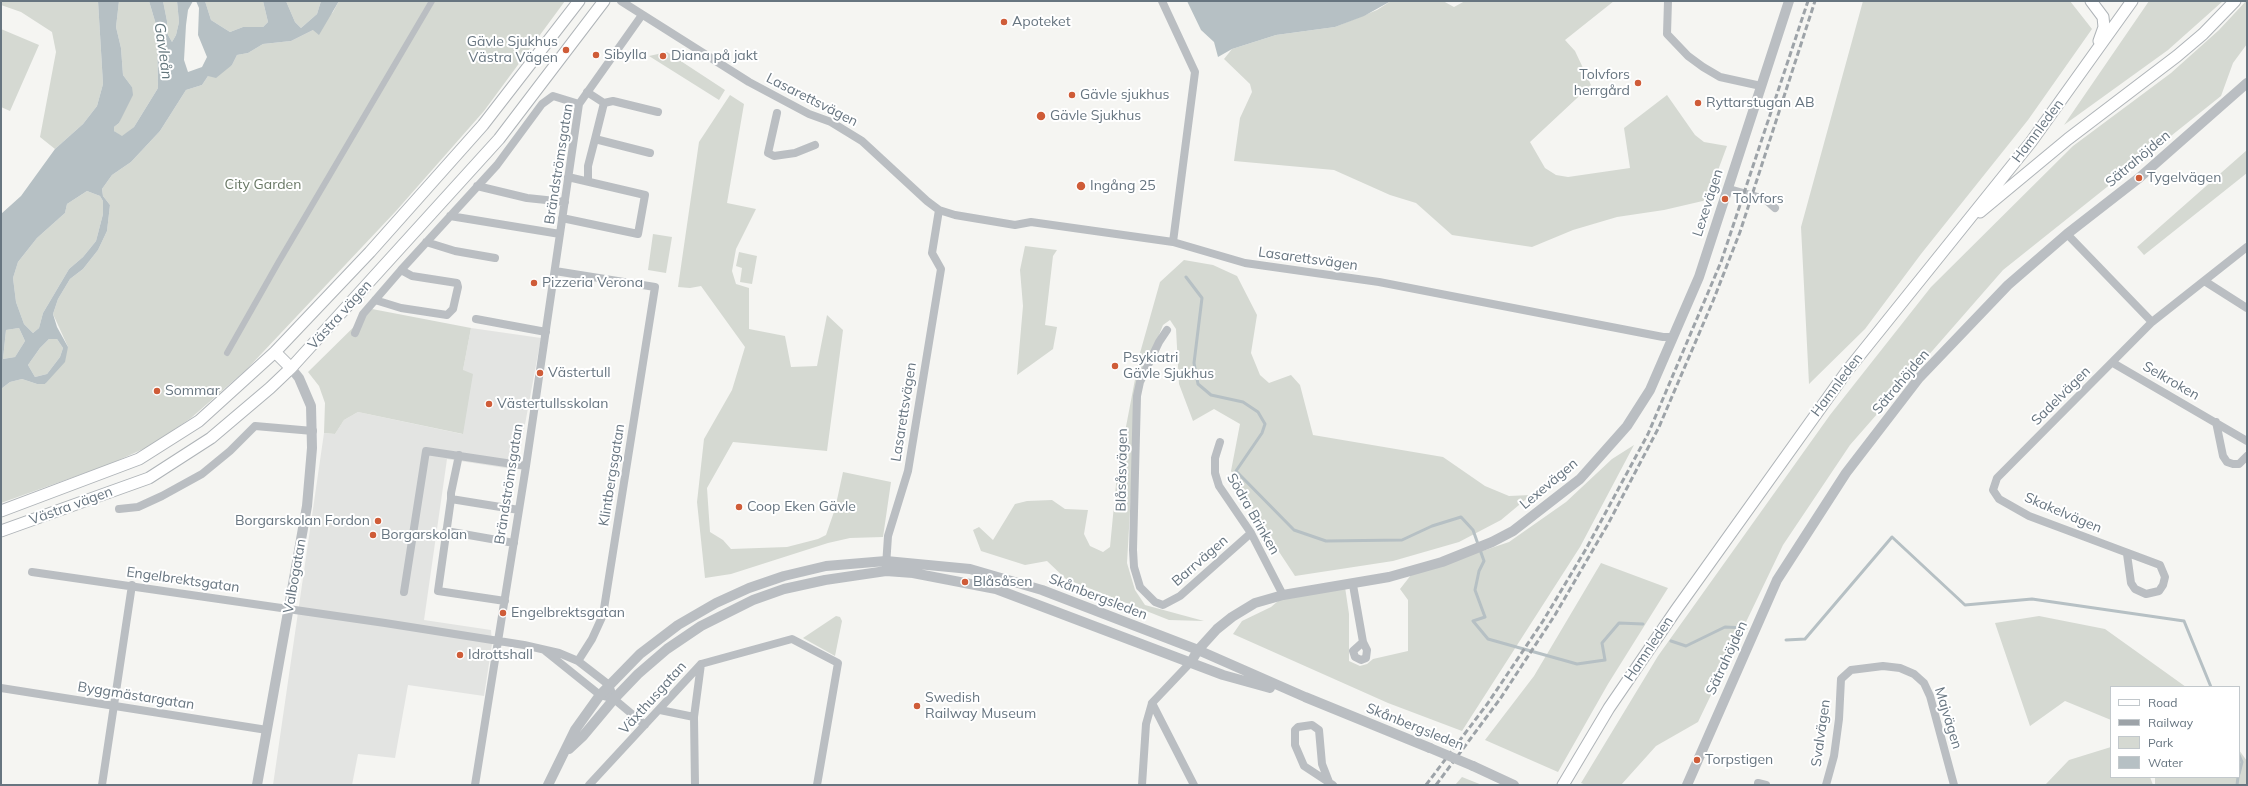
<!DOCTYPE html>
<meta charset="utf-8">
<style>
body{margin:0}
#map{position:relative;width:2248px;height:786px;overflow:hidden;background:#f5f5f2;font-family:Mulish,sans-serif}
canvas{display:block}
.frame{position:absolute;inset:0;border:2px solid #677580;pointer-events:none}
.legend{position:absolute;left:2110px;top:686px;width:130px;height:92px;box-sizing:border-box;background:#fff;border:1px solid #c2c8cc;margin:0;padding:5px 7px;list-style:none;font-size:12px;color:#677580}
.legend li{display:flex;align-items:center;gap:8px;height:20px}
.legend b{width:20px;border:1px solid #c2c8cc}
</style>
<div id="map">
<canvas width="2248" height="786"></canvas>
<div class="frame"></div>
<ul class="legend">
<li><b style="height:5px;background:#fff"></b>Road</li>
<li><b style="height:5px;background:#9da3a8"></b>Railway</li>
<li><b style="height:11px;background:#d5d9d2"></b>Park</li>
<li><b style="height:11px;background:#b6c0c4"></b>Water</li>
</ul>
</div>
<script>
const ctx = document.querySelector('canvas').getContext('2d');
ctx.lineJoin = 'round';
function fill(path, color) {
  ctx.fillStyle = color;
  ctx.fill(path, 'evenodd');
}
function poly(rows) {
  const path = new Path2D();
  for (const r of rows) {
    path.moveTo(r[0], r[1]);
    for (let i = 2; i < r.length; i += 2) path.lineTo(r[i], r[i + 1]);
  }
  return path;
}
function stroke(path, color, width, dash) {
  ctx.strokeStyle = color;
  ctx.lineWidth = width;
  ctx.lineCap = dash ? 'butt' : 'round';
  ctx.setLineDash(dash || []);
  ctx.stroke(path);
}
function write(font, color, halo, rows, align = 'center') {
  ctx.font = font + ' Mulish,sans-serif';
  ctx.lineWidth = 4;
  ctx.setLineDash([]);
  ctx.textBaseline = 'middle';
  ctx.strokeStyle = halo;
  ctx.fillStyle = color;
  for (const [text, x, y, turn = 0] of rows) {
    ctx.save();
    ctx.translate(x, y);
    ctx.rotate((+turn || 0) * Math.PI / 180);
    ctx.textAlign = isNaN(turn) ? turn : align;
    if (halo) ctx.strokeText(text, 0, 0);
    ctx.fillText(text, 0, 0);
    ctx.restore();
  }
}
fill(poly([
 [471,328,541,338,516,473,512,469,447,459,424,620,491,630,492,644,484,696,408,685,395,758,358,754,352,785,273,785,324,433,335,434,344,420,358,412,462,434,463,370]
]), '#e3e4e2');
fill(poly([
 [1,1,98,1,103,84,97,106,83,124,55,149,40,137,56,52,52,32,21,12,1,5],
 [119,1,149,1,157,28,158,88,134,127,122,137,114,131,114,127,119,123,132,87,123,75,121,48,116,27],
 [163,1,177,1,179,22,176,35,172,42,167,33,167,21],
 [205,1,263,1,268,22,263,27,243,27,230,32,211,20],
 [286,1,321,1,317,14,301,28,295,22],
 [339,1,565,1,484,111,396,211,247,369,191,418,152,445,110,464,1,503,1,389,10,382,22,379,37,384,45,384,68,347,53,314,58,299,70,279,83,269,98,250,107,231,110,205,103,196,102,189,112,175,131,162,160,131,186,90,202,85,208,76,232,65,237,55,248,53,263,44,291,41,313,30,333,12],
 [1391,1,1443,1,1454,7,1465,1,1614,1,1565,40,1575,51,1591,85,1530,142,1545,168,1556,175,1568,177,1630,168,1624,128,1667,95,1695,135,1704,142,1727,146,1707,200,1664,210,1617,217,1573,230,1532,247,1452,235,1416,203,1390,195,1334,170,1234,161,1240,118,1252,92,1250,84,1224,59,1232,49,1276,35,1335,27,1377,10],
 [1863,1,2070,1,2092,29,2028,120,1921,254,1865,329,1809,384,1801,227],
 [2149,1,2223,1,2168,50,2064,125],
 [2246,1,2247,44,2233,63,2221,96,2003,270,1850,445,1783,545,1698,722,1656,746,1621,785,1586,785,1581,783,1658,656,1830,415,1931,287,2073,146,2171,73,2219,30],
 [1,29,39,45,10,111,1,107],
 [667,52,725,90,719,100,649,56],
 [730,95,744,104,727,203,756,209,736,249,732,271,736,284,749,288,749,329,785,336,791,367,817,366,827,315,843,330,827,451,733,442,707,488,710,532,723,540,731,549,787,547,818,539,826,535,835,509,843,472,891,482,883,537,850,538,828,543,731,574,705,578,697,502,704,439,732,390,745,347,701,286,690,288,678,287,699,142],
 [2247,150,2247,173,2144,255,2137,247],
 [87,191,100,196,103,201,103,214,96,241,83,257,69,269,43,313,39,328,33,333,24,324,16,302,13,278,18,262,37,238,65,213,67,204],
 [653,234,672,237,666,273,648,270],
 [1025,246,1057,250,1053,256,1045,325,1057,327,1053,349,1017,375,1023,306,1020,270],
 [739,252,757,256,752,284,740,282,742,268,736,266],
 [1184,260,1213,265,1237,276,1257,315,1251,353,1260,375,1269,383,1291,375,1300,385,1313,435,1443,457,1485,486,1509,496,1531,495,1501,520,1459,542,1393,561,1295,576,1260,523,1231,471,1240,424,1214,409,1193,421,1179,384,1176,329,1170,320,1163,325,1137,390,1127,563,1135,590,1145,605,1204,621,1169,620,1066,579,1047,561,1025,565,981,551,973,530,979,527,993,540,1015,504,1027,501,1052,500,1065,509,1088,510,1084,534,1090,546,1103,552,1110,547,1117,474,1140,353,1160,282],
 [372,309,471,328,463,370,473,374,463,434,358,412,344,420,335,434,324,433,325,403,319,386,308,372],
 [19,328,25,341,15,357,3,359,6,330],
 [49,339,57,339,63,348,60,357,47,374,35,377,28,365,40,348],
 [1634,445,1580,547,1462,731,1388,703,1233,634,1242,621,1271,607,1284,596,1345,587,1349,614,1349,661,1360,666,1367,664,1373,659,1408,651,1408,600,1400,589,1411,575,1509,542,1566,502,1612,459],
 [1601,563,1668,588,1608,684,1558,772,1485,740,1534,676],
 [836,616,840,617,842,621,835,656,803,638],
 [2039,616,2105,629,2186,687,2111,687,2111,720,2065,701,2030,726,1995,623],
 [2111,747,2111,777,2150,777,2153,785,2045,785,2069,760],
 [2239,750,2247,761,2247,785,2155,785,2155,777,2239,777],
 [1462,777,1482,785,1455,785]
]), '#d5d9d2');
fill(poly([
 [98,1,119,1,116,27,121,48,123,75,132,87,133,95,119,123,114,127,114,131,122,136,134,127,158,88,157,28,149,1,163,1,167,21,167,33,172,42,176,35,179,22,177,1,193,1,188,10,186,25,184,60,188,72,202,67,207,57,198,35,199,8,196,1,205,1,211,20,230,32,243,27,263,27,268,22,263,1,286,1,295,22,301,28,317,14,321,1,339,1,319,35,313,30,291,41,263,44,248,53,237,55,232,65,216,78,208,76,202,85,186,90,160,131,131,162,112,175,102,189,103,196,110,205,107,231,98,250,83,269,70,279,58,299,53,314,57,327,68,347,65,362,45,384,37,384,22,379,10,382,1,389,1,214,21,196,55,149,83,124,97,106,103,84],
 [87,191,100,196,103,201,103,214,96,241,83,257,69,269,43,313,39,328,33,333,24,324,16,302,13,278,18,262,37,238,65,213,67,204],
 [19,328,25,341,15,357,3,359,6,330],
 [49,339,57,339,63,348,60,357,47,374,35,377,28,365,40,348],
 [1187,1,1391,1,1364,16,1335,27,1276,35,1232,49,1218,57,1214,42,1201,30]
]), '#b6c0c4');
stroke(poly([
 [1186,277,1202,298,1194,363,1198,384,1211,395,1243,402,1258,412,1265,424,1262,433,1236,471,1294,530,1326,541,1402,540,1432,526,1461,517,1473,530,1484,561,1479,571,1475,590,1485,617,1473,621,1488,639,1577,664,1605,660,1602,643,1619,623,1643,624],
 [1786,640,1805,639,1892,537,1965,605,2032,599,2184,621,2211,687],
 [1671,641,1686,646,1725,627,1746,628],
 [2239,755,2242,762,2239,774],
 [2237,785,2238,777]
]), '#b6c0c4', 3);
const secondary = poly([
 [2091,1,2103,17,2104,27,2099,41],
 [1980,212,2068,139,2177,56,2203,34,2235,1],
 [275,352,291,368],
 [1,511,139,459,199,421,275,352,370,252,483,125,579,1],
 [1,531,149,478,211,438,270,388,291,368,499,139,604,1],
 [1563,785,1609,708,1676,610,1847,371,2031,142,2132,1]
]);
stroke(secondary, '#afb4b8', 13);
stroke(poly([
 [227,353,278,263,432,1]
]), '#babec2', 6);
stroke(poly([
 [621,1,749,82,809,114,831,122,862,141,927,201,939,210,955,215,1015,225,1031,222,1173,242,1245,263,1379,282,1663,337,1673,337],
 [1162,1,1195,72,1173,242],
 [1668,1,1667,34,1688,56,1703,67,1720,77,1761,86],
 [587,92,604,103],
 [777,113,768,153,774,156,795,153,815,145],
 [595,139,604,103,613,101,658,112],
 [588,181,588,166,595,139,650,153],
 [477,186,527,198,565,202],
 [1729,189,1765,199,1775,208],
 [450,216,560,234],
 [562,218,638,234,645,195,568,177],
 [2067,234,2152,322],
 [426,242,455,251,495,258],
 [555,271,655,287,603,615,592,639,578,661],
 [2206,282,2247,308],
 [375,300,401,308,447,315,453,309,458,287,457,283,412,276,401,270],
 [476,319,546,332],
 [1167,330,1159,342,1140,382,1137,396,1133,550,1134,567,1140,587,1155,602,1163,605,1180,596,1251,533],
 [355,333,363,314,401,270,497,165,542,104,553,96,579,104],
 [2113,363,2247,441],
 [2216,422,2223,456,2227,462,2233,464,2239,464,2247,456],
 [1220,442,1215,458,1215,473,1219,486,1251,533,1283,595],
 [459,455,451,493,451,499,438,591,505,601],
 [451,499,519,510],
 [119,509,138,507,162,496,202,474,230,451,255,426,313,431],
 [446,531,514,543],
 [2127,554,2131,583,2135,589,2146,594,2159,591,2163,585,2165,577,2160,565,2029,516,1999,499,1993,490,1997,478,2152,322,2247,247],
 [886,566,888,536,908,471,941,269,932,253,939,210],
 [32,572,385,623,524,645,559,653,578,661,609,685,614,699],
 [1353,585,1363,642,1367,650,1366,658,1361,660,1355,657,1353,651,1363,642],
 [404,592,426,451,526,466],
 [544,650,600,695,614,699,645,725],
 [1,688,267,730],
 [1152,703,1194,785],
 [660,710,694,717],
 [1329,782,1322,764,1319,730,1312,725,1298,727,1295,730,1295,745,1304,766,1333,785],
 [1758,783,1766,785],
 [102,785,132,585],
 [475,785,526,466,579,104,642,15],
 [589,785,701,664,792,639,838,663,817,785],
 [695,785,694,717,701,664],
 [1142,785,1146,724,1152,703,1191,662],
 [1826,785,1834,756,1839,719,1841,679,1851,670,1883,666,1900,668,1914,674,1924,683,1930,696,1954,785]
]), '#babec2', 8);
stroke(poly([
 [1191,662,1198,650,1217,629,1232,617,1255,603,1283,595,1389,577,1442,562,1492,542,1513,531,1580,479,1627,426,1650,390,1673,337,1699,277,1789,1],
 [569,749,583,736,614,699,638,674,667,649,701,626,753,600,784,589,825,580,886,571,913,573,996,589,1223,675,1270,688],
 [1473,766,1514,785],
 [257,785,307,506,312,448,311,406,299,378,291,368],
 [548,785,575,730,600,695,640,654,678,625,716,603,749,588,784,576,826,566,886,561,970,569,1042,590,1198,650,1305,697,1430,748],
 [1687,785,1777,580,1846,473,1919,378,2008,285,2067,234,2139,178,2247,83]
]), '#babec2', 10);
stroke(secondary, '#fff', 11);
stroke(poly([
 [1426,785,1488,703,1543,621,1586,549,1648,434,1721,262,1808,1],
 [1436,785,1500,699,1555,615,1608,524,1659,427,1713,301,1740,232,1815,1]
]), '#9da3a8', 3, [6, 3]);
stroke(poly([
 [1430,748,1473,766]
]), '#babec2', 10);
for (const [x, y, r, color] of [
 [1004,22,4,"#cf5c38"],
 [566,50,4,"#cf5c38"],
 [596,55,4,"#cf5c38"],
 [663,56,4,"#cf5c38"],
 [1638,83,4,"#cf5c38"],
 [1072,95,4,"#cf5c38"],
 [1698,103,4,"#cf5c38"],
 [1041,116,5,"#cf5c38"],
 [2139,178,4,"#cf5c38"],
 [1081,186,5,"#cf5c38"],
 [1725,199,4,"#cf5c38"],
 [534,283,4,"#cf5c38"],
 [1115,366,4,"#cf5c38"],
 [540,373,4,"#cf5c38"],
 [157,391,4,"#cf5c38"],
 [489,404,4,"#cf5c38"],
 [739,507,4,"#cf5c38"],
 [378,521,4,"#cf5c38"],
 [373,535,4,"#cf5c38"],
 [965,582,4,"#cf5c38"],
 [503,613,4,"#cf5c38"],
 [460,655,4,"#cf5c38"],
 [917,706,4,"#cf5c38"],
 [1697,760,4,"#cf5c38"]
]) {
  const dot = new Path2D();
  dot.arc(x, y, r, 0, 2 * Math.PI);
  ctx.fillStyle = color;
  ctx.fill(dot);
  stroke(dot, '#fff', 1.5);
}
write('14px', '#677580', '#fff', [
 ["Apoteket",1012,22],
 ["Gävle Sjukhus",558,42,"right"],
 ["Västra Vägen",558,58,"right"],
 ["Sibylla",604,55],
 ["Diana på jakt",671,56],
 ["Tolvfors",1630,75,"right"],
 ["herrgård",1630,91,"right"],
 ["Gävle sjukhus",1080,95],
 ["Ryttarstugan AB",1706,103],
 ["Gävle Sjukhus",1050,116],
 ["Tygelvägen",2147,178],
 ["Ingång 25",1090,186],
 ["Tolvfors",1733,199],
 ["Pizzeria Verona",542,283],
 ["Psykiatri",1123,358],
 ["Gävle Sjukhus",1123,374],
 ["Västertull",548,373],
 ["Sommar",165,391],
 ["Västertullsskolan",497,404],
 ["Coop Eken Gävle",747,507],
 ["Borgarskolan Fordon",370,521,"right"],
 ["Borgarskolan",381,535],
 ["Blåsåsen",973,582],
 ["Engelbrektsgatan",511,613],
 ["Idrottshall",468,655],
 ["Swedish",925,698],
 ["Railway Museum",925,714],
 ["Torpstigen",1705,760]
], 'left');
write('14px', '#677580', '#fff', [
 ["Lasarettsvägen",812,100,27],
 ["Hamnleden",2038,131,-53],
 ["Sätrahöjden",2138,159,-40],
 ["Brändströmsgatan",559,164,-81],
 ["Lexevägen",1708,203,-72],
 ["Lasarettsvägen",1308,259,8],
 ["Västra vägen",340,315,-48],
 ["Selkroken",2171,381,30],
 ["Sätrahöjden",1901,382,-50],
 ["Hamnleden",1837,385,-53],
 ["Sadelvägen",2061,396,-45],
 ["Lasarettsvägen",904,412,-81],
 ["Blåsåsvägen",1122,470,-89],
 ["Klintbergsgatan",612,475,-81],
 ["Brändströmsgatan",509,484,-81],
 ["Lexevägen",1549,484,-40],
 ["Västra vägen",71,506,-20],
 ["Skakelvägen",2063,513,23],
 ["Södra Brinken",1253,514,60],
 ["Barrvägen",1200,561,-41],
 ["Valbogatan",295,576,-80],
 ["Engelbrektsgatan",183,580,8],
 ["Skånbergsleden",1098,597,21],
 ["Hamnleden",1649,649,-56],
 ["Sätrahöjden",1727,658,-65],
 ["Byggmästargatan",136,696,9],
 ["Växthusgatan",653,698,-48],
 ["Majvägen",1948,718,73],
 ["Skånbergsleden",1415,727,22],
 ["Svalvägen",1821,733,-82]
]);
write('14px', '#697865', '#fff', [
 ["City Garden",263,185]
]);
write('italic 15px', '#63767c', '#fff', [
 ["Gavleån",163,51,82]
]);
</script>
